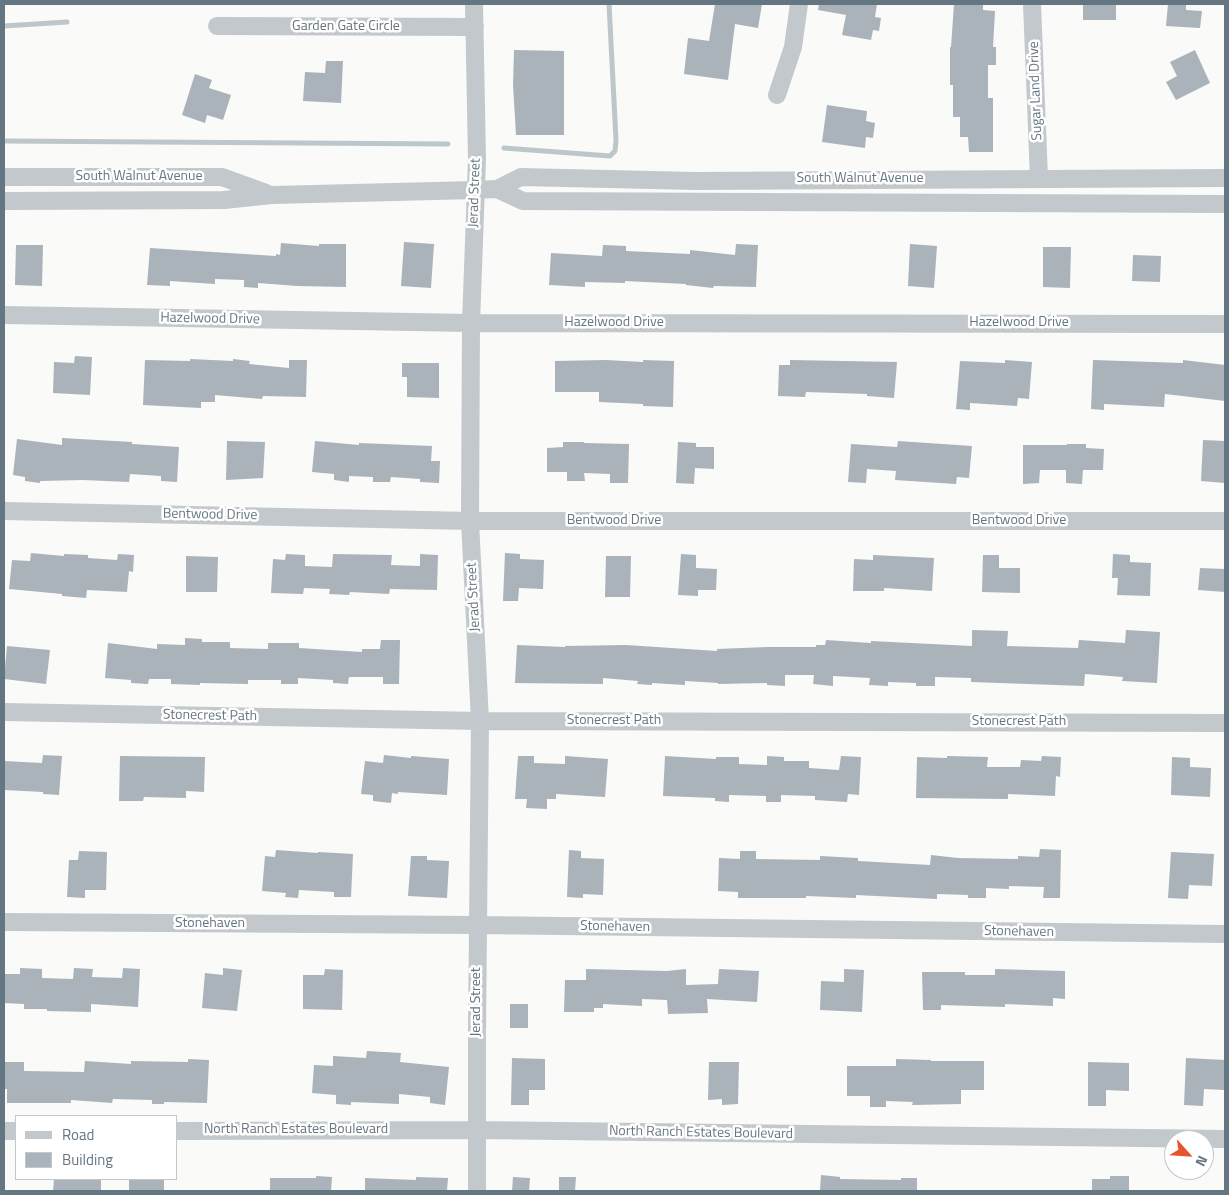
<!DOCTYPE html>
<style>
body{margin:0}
#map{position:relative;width:1229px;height:1195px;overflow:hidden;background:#fafaf8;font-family:"Titillium Web",sans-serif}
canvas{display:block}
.frame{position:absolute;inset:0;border:5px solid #657683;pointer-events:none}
.legend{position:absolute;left:15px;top:1115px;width:162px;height:65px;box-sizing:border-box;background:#fff;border:1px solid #c1c8cd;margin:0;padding:6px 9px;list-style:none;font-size:15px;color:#657683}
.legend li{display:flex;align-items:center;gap:10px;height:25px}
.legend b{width:25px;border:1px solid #c1c8cd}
.north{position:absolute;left:1164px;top:1130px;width:50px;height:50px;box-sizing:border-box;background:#fff;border:1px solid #c1c8cd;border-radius:50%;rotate:116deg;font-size:14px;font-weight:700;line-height:20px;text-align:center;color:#657683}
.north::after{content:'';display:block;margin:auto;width:18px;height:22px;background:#e4572e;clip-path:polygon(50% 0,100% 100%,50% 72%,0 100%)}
</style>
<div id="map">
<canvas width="1229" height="1195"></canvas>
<div class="frame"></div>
<ul class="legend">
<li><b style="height:6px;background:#c3c8cc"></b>Road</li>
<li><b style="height:14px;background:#aab3b9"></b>Building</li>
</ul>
<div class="north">N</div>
</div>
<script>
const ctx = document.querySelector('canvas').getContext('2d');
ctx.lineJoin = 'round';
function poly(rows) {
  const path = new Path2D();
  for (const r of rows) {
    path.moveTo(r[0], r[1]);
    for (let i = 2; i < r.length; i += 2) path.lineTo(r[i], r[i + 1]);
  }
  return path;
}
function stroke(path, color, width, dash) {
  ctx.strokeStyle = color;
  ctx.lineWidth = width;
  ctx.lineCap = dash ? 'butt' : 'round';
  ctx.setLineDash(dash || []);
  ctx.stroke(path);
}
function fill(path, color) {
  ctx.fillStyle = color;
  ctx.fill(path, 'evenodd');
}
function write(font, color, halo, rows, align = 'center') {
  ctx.font = font + ' "Titillium Web",sans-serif';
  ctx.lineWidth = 5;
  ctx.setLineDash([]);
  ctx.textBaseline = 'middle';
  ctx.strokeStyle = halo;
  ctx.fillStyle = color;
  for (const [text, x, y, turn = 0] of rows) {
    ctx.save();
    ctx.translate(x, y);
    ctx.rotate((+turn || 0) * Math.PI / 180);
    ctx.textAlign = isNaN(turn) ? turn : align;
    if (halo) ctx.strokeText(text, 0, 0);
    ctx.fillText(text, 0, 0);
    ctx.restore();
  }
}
stroke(poly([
 [4,26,67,22],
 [4,141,448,144],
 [504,148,610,156,615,151,616,140,609,4]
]), '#bbc7cb', 5);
fill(poly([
 [715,4,762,4,758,28,735,24,728,80,684,74,688,38,709,41],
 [819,4,877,4,875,17,881,18,879,31,873,30,871,40,842,35,846,15,818,10],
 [954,4,983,4,983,10,995,11,993,47,996,47,996,65,988,65,988,98,993,98,993,152,969,152,968,137,960,137,960,117,953,117,953,85,950,85,950,47,951,47],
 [1083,4,1116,4,1116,20,1083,20],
 [1168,4,1186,4,1186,10,1202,11,1200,28,1166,26],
 [514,50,564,51,564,135,516,135,513,85],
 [1195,50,1210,83,1176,100,1166,82,1177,76,1170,62],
 [326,61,343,61,341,103,303,101,305,72,325,73],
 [195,74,212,80,209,88,231,95,223,120,207,115,205,123,182,115],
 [827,105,867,111,866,121,875,123,873,138,866,137,865,148,822,142],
 [404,242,434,244,431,288,401,286],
 [281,243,319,246,319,244,346,244,346,287,297,286,258,283,258,288,244,287,244,280,215,279,215,284,170,281,170,286,147,285,150,248,276,256,276,254,280,255],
 [736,244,758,245,756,287,714,286,713,288,686,285,686,284,625,281,625,283,585,282,585,287,549,285,551,253,602,256,603,245,626,246,626,251,690,254,690,250,735,255],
 [910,244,937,246,934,288,908,286],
 [16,245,43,245,42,286,15,285],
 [1043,247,1071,247,1070,288,1043,287],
 [1133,255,1161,256,1160,282,1132,281],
 [75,356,92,357,90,395,53,393,54,362,74,363],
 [190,359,233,361,233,359,250,361,249,364,289,368,289,360,307,360,306,397,263,396,262,399,215,395,215,402,201,402,201,408,143,405,145,360,190,361],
 [606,360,643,362,643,360,674,361,673,407,643,406,643,404,599,402,599,392,555,392,555,361],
 [790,360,897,362,894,398,867,396,867,394,806,392,805,397,778,396,779,365,790,365],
 [1005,360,1032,362,1029,399,1018,398,1017,406,970,403,970,410,956,409,960,361,1005,363],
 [1093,360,1183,363,1183,360,1225,365,1225,401,1165,394,1164,407,1104,404,1104,410,1091,409],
 [402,363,439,363,439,398,407,397,407,377,402,377],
 [62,438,132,442,132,444,179,447,177,482,161,481,161,476,130,474,129,482,83,480,40,481,40,483,25,481,25,477,13,475,17,439,62,445],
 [1203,440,1225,441,1225,483,1201,481],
 [227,441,265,442,263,478,226,480],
 [315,441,359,445,359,443,432,446,431,461,440,461,439,483,420,482,420,479,391,477,390,482,373,482,373,477,349,476,349,482,334,480,334,474,312,472],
 [898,441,972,446,969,478,957,477,956,484,895,480,896,471,867,469,866,483,848,482,851,444,897,447],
 [563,442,584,442,584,443,629,444,628,483,610,483,610,474,584,473,585,481,567,481,567,472,547,472,547,448,563,447],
 [678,442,696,443,696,447,714,447,714,469,695,468,694,484,676,483],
 [1067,444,1086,444,1086,448,1104,449,1103,470,1083,470,1082,484,1066,483,1066,470,1040,470,1039,483,1023,484,1023,445,1067,445],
 [31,553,64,556,64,554,88,555,88,558,117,560,118,554,134,555,133,572,129,571,127,592,87,590,86,598,62,596,62,594,9,589,12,560,30,561],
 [505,553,520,554,520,559,544,560,543,589,519,588,518,601,503,601],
 [286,554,305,555,305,566,332,567,333,554,392,555,391,565,420,566,420,554,438,555,437,590,390,589,389,594,350,592,349,595,329,594,330,589,304,588,303,594,271,593,273,559,285,560],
 [681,554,696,555,696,568,717,569,716,590,698,590,698,596,678,595],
 [1113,554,1130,555,1130,562,1151,563,1150,596,1117,595,1118,578,1112,578],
 [873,555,934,558,932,591,884,588,884,591,853,591,854,559,873,560],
 [983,555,999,555,999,568,1020,568,1020,593,982,592],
 [186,556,218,557,217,592,186,592],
 [606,556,631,556,630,597,605,597],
 [1200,568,1225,569,1225,592,1198,590],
 [972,630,1008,631,1007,646,1078,648,1079,640,1125,643,1126,630,1160,632,1157,683,1122,681,1123,677,1085,674,1084,686,971,682,971,678,935,677,935,686,916,686,916,683,888,682,888,686,869,685,870,678,833,676,833,686,813,684,814,675,785,675,785,686,767,685,767,683,718,684,718,683,685,681,685,685,652,683,652,685,637,684,638,681,603,678,603,684,515,683,517,645,565,647,565,646,626,645,717,651,717,649,767,647,816,647,816,645,825,645,826,640,871,643,871,641,972,646],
 [185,638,202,639,202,642,230,642,230,648,268,649,268,643,299,643,299,648,362,652,362,649,380,649,381,640,400,640,399,684,383,684,383,677,349,677,348,684,333,683,333,680,298,678,298,684,281,684,281,680,248,680,248,684,200,683,200,685,171,684,171,679,149,679,148,684,131,683,131,680,105,678,108,643,157,649,157,644,185,645],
 [7,646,50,650,46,684,4,679],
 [43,755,62,756,59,795,43,794,43,792,4,790,4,761,42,763],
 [384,755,411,758,411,756,449,759,447,795,398,792,398,794,392,793,391,803,373,801,373,795,361,794,365,761,383,763],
 [120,756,205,757,204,792,186,791,186,798,144,797,143,801,119,801],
 [518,756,534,756,534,763,565,764,565,756,608,759,605,797,556,794,556,799,547,799,547,809,526,808,527,799,515,799],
 [665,756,716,759,716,757,739,757,739,764,767,765,767,756,784,757,784,761,809,761,809,768,839,770,841,756,861,757,859,795,848,794,847,802,815,800,815,796,781,795,781,802,766,802,766,796,729,795,729,802,715,801,715,798,663,796],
 [947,756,988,757,987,767,1020,767,1021,760,1041,761,1042,756,1061,757,1060,777,1056,776,1055,796,1008,794,1008,799,916,798,917,757,947,758],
 [1172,757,1190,758,1190,767,1211,768,1210,797,1171,795],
 [1040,849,1061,850,1060,898,1043,898,1044,887,1009,886,1009,889,986,888,986,898,968,898,968,895,937,894,937,899,856,895,856,898,806,896,806,898,738,898,738,892,718,891,719,858,740,859,740,851,756,851,756,859,820,860,820,856,858,858,858,861,930,865,931,855,958,858,1018,859,1018,856,1039,857],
 [276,850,318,853,318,852,353,854,351,897,334,897,334,892,299,890,298,898,285,897,286,893,262,891,265,856,275,857],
 [569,850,581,851,581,858,604,859,603,895,583,894,583,898,567,897],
 [79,851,107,852,106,890,85,890,85,898,67,897,69,860,78,860],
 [1171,852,1214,854,1212,886,1189,885,1188,899,1168,898],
 [411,856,427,856,427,860,449,861,447,898,408,896],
 [20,968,42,969,42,978,73,979,74,968,93,969,92,977,122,978,123,968,140,969,138,1007,91,1004,91,1012,47,1011,47,1009,24,1009,24,1004,4,1003,4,974,20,974],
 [223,968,242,970,237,1011,202,1008,205,973,223,975],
 [325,969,343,970,342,1010,303,1009,303,975,324,975],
 [586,969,667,971,686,969,686,985,718,984,719,969,759,971,757,1002,707,999,708,1013,668,1014,667,1000,642,999,642,1006,603,1004,603,1008,594,1008,594,1012,564,1012,565,980,586,980],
 [844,969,864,970,862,1012,820,1010,821,981,844,982],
 [995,969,1065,971,1065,999,1053,998,1053,1006,1005,1004,1005,1007,941,1005,941,1010,923,1010,922,972,965,972,965,975,995,975],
 [510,1004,528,1004,528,1028,510,1028],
 [367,1051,401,1053,400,1062,449,1067,445,1105,430,1103,430,1097,399,1094,399,1104,351,1102,351,1105,336,1104,336,1095,312,1093,314,1065,333,1066,333,1056,366,1058],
 [512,1058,545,1059,545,1090,529,1090,529,1105,511,1105],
 [1186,1058,1225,1060,1224,1090,1204,1089,1203,1106,1184,1105],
 [188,1059,209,1060,207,1103,164,1102,164,1104,152,1104,152,1100,113,1099,112,1103,71,1100,71,1103,7,1103,7,1089,4,1089,4,1062,24,1062,24,1071,84,1072,85,1061,131,1064,131,1061,188,1062],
 [896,1059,931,1060,931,1061,984,1061,984,1090,961,1090,961,1104,912,1105,913,1102,886,1101,886,1107,870,1107,870,1096,847,1096,847,1066,896,1066],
 [709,1062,739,1062,738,1104,722,1105,722,1099,708,1100],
 [1088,1062,1129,1063,1129,1091,1106,1090,1106,1106,1088,1106],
 [821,1175,840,1177,840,1179,901,1180,901,1178,917,1178,917,1191,820,1191],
 [316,1176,332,1177,331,1191,270,1191,270,1178,316,1178],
 [1110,1176,1129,1176,1129,1191,1092,1191,1092,1179,1110,1179],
 [416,1177,448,1178,447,1191,365,1191,365,1178,416,1180],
 [513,1177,530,1178,529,1191,512,1191],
 [559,1177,576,1177,575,1191,559,1191],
 [54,1179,101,1179,101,1191,53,1191],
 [129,1179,164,1179,164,1191,129,1191]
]), '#aab3b9');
stroke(poly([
 [474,4,477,159,471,323,470,521,480,721,477,1031,477,1191],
 [1032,4,1039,178],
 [217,26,475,27],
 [777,95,793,47,799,4],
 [4,177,222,177,266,193],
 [497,189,523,201,1225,204],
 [4,201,224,200,272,195,476,190,497,189,521,177,695,181,1225,178],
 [4,315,471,323,1225,324],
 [4,511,470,521,1225,521],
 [4,712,480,721,1225,723],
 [4,922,477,925,1225,934],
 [4,1131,16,1131],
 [176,1131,476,1130,1225,1139]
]), '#c3c8cc', 18);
write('14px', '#657683', '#fff', [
 ["Garden Gate Circle",346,27],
 ["Sugar Land Drive",1036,91,-92],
 ["South Walnut Avenue",139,177],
 ["South Walnut Avenue",860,179],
 ["Jerad Street",475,193,-88],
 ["Hazelwood Drive",210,319,1],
 ["Hazelwood Drive",614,323],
 ["Hazelwood Drive",1019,323],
 ["Bentwood Drive",210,515,1],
 ["Bentwood Drive",614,521],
 ["Bentwood Drive",1019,521],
 ["Jerad Street",474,597,-93],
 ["Stonecrest Path",210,716,1],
 ["Stonecrest Path",614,721],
 ["Stonecrest Path",1019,722],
 ["Stonehaven",210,924],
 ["Stonehaven",615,927,1],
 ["Stonehaven",1019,932,1],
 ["Jerad Street",477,1002,-90],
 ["North Ranch Estates Boulevard",296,1130],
 ["North Ranch Estates Boulevard",701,1133,1]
]);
</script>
